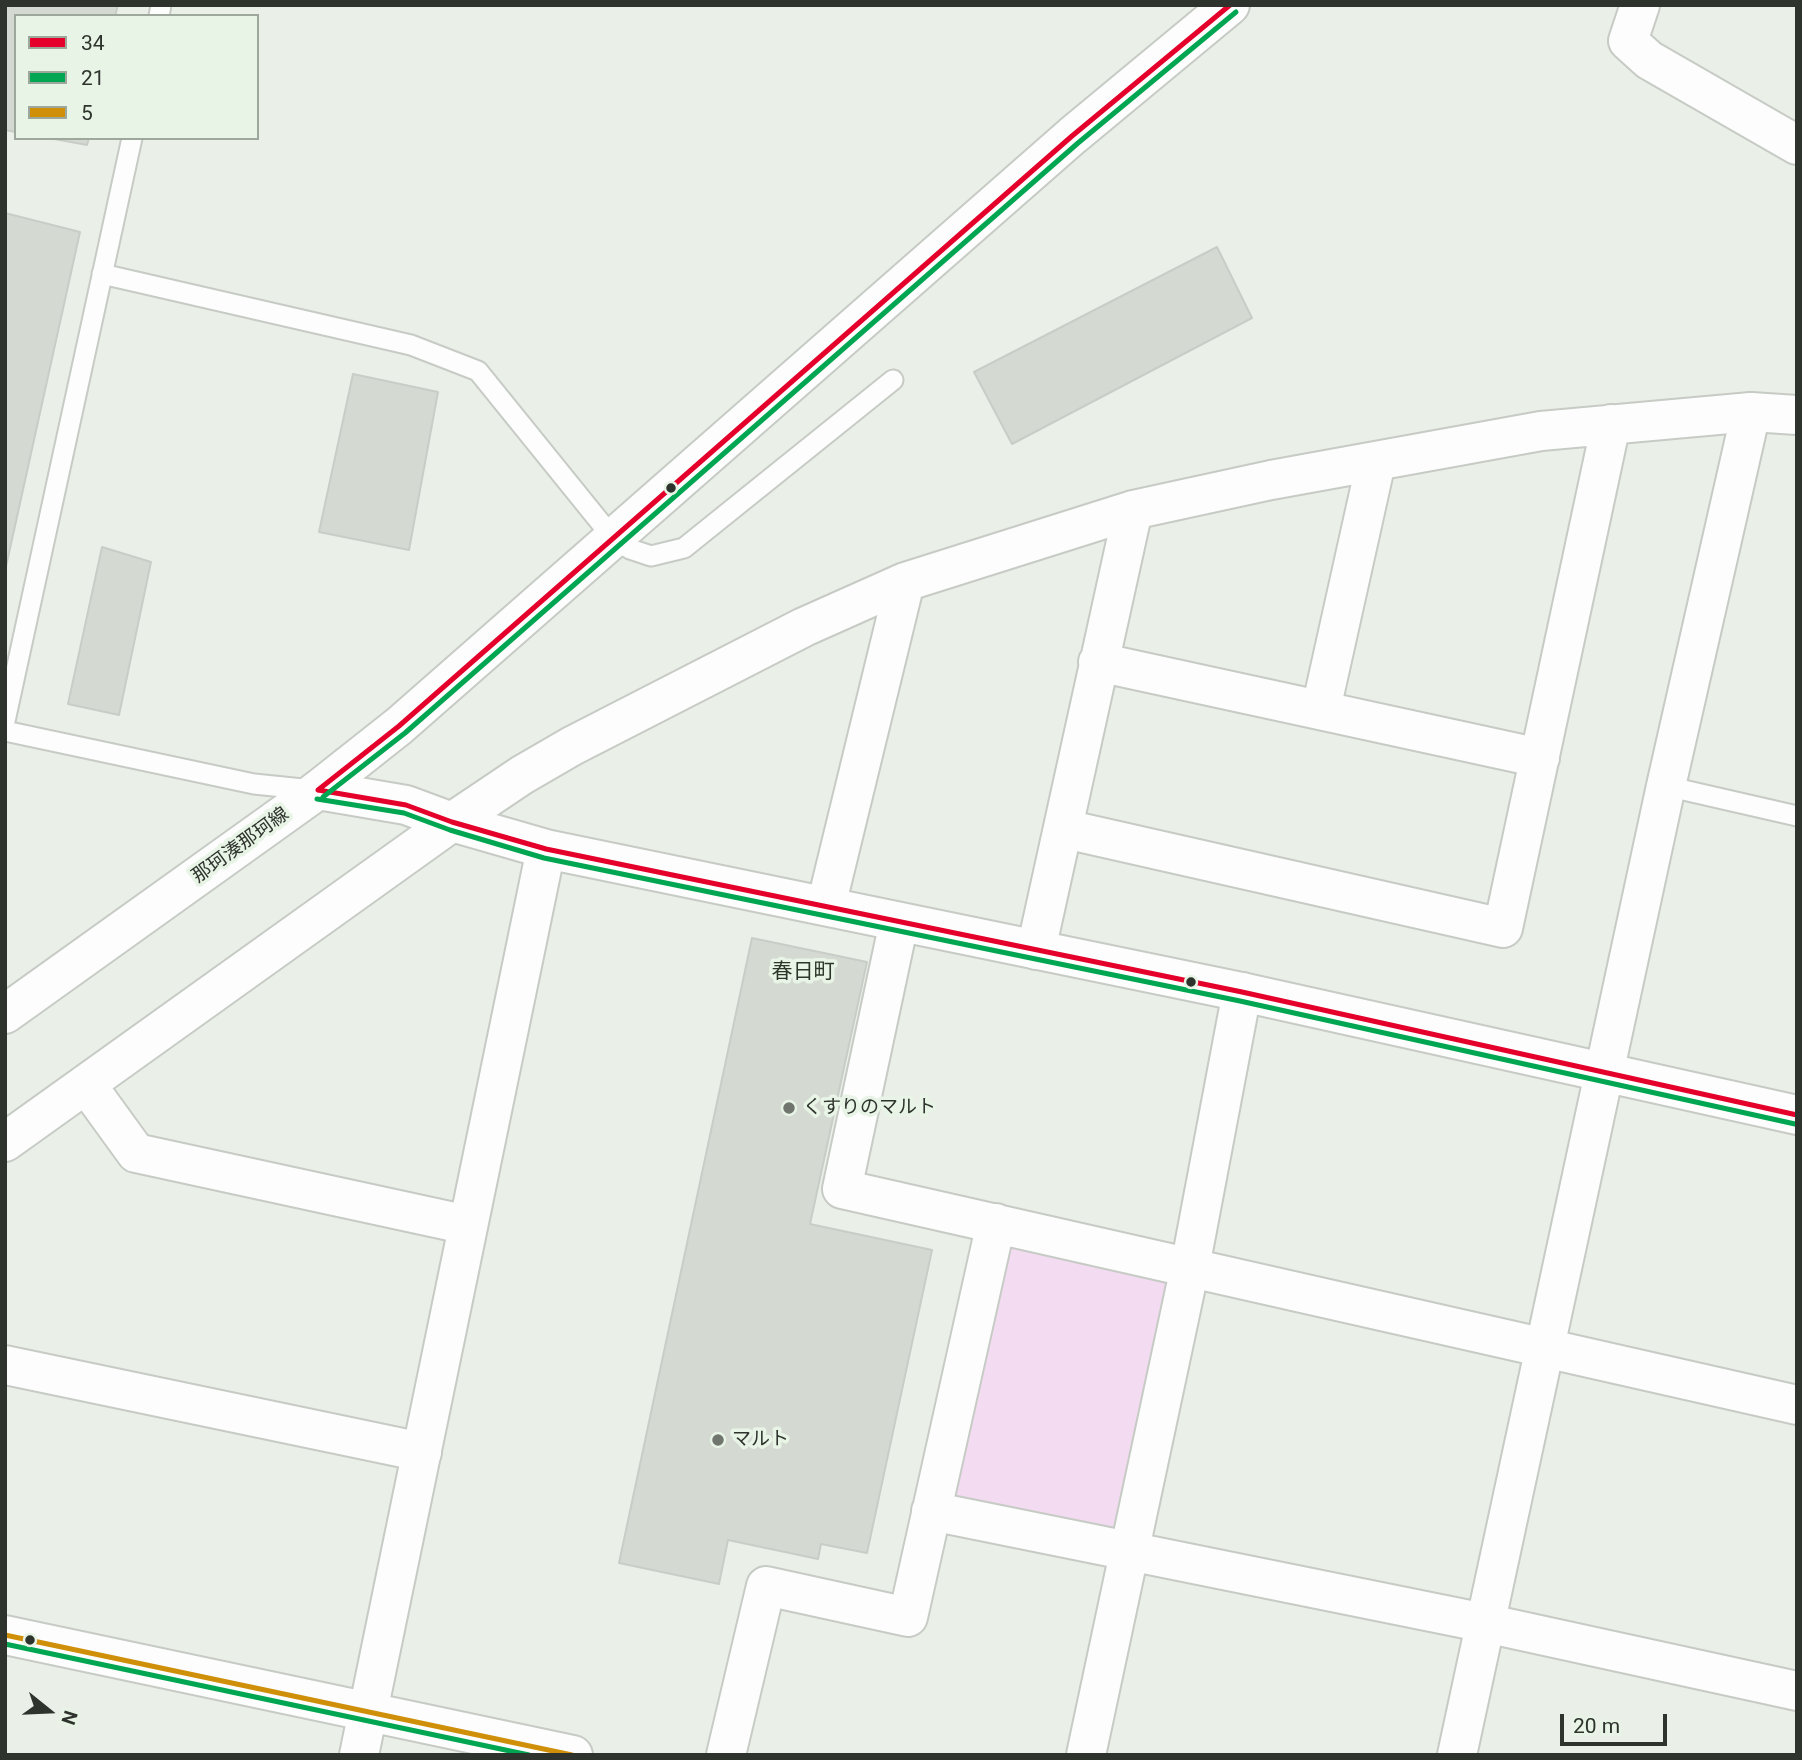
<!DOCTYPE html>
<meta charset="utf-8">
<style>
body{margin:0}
#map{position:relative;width:1802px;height:1760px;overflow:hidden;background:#eaf0e8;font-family:Roboto,sans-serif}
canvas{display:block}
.frame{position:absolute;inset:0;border:7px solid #2e332d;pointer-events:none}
.legend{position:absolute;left:14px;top:14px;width:245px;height:126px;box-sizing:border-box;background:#e8f4e5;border:2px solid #9ea79b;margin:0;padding:9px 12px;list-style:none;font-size:21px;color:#2e332d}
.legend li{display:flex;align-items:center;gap:14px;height:35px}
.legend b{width:35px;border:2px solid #9ea79b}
.north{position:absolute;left:14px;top:1676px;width:70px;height:70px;-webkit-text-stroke:5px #e8f4e5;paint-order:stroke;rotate:108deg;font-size:19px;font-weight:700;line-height:28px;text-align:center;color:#2e332d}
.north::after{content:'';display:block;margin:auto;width:24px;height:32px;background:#2e332d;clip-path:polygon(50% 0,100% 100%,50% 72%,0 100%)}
.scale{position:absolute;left:1560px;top:1714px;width:107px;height:32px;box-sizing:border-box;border:4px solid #2e332d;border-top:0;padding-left:9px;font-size:21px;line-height:24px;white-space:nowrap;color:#2e332d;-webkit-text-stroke:5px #e8f4e5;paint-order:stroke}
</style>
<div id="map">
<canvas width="1802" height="1760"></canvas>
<div class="frame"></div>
<ul class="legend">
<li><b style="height:9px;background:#e4002b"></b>34</li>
<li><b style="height:9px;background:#00a651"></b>21</li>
<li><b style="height:9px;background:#cf8f09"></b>5</li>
</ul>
<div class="north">N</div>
<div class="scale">20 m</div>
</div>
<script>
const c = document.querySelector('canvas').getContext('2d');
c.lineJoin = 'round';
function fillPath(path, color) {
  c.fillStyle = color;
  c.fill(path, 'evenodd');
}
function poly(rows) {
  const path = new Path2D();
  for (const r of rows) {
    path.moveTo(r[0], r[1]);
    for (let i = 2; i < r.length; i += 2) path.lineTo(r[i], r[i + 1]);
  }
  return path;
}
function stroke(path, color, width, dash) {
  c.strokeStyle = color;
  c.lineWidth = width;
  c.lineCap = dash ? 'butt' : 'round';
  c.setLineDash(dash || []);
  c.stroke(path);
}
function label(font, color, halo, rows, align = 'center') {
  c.font = font + ' Roboto,"Noto Sans JP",sans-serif';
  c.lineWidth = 7;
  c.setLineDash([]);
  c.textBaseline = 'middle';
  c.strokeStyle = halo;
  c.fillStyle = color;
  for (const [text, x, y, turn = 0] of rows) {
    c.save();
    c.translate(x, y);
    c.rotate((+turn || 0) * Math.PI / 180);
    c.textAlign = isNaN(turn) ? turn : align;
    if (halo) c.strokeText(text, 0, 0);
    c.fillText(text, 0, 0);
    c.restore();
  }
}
fillPath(poly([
 [996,1223,1190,1267,1130,1551,931,1511]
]), '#f3dbf1');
const building = poly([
 [5,5,118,5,115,16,16,16,16,132,5,130,5,5],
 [49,138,89,138,87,145,49,138],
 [5,213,80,232,5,571,5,213],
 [1217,247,1252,318,1012,444,974,372,1217,247],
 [353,374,438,392,409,550,319,532,353,374],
 [102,547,151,562,119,715,68,704,102,547],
 [752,938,867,962,810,1224,932,1250,867,1553,821,1544,818,1559,728,1540,719,1584,619,1563,752,938]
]);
fillPath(building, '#d4d9d2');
stroke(building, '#c8cdc7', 2);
const service = poly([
 [159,16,161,5],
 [102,274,411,345,478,371,613,538,630,549,651,556,684,548,893,380],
 [5,721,132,138],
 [5,731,254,784,313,790],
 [1666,786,1797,816]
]);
const minor = poly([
 [1640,5,1628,41,1649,60,1797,145],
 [1098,662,1540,758],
 [1321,709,1376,462],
 [1065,829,1503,928,1611,424],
 [826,906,905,582],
 [899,922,842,1189,1797,1405],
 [1036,950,1133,510],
 [86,1084,136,1153,468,1225],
 [5,1142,452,822,522,775,572,746,804,627,905,582,1133,510,1271,480,1541,431,1751,412,1797,415],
 [5,1365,422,1452],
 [931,1511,1485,1623,1797,1691],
 [726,1755,766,1586,908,1617,996,1223],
 [1086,1755,1190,1267,1242,992]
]);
const tertiary = poly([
 [318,790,406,805,452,822,546,849,1242,992,1797,1115],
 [5,1635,573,1755],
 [359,1755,546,849],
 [1457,1755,1666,786,1751,412]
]);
const primary = poly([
 [5,1014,318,790,399,726,1072,136,1230,5]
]);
stroke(service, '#c7cbc5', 23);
stroke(minor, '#c7cbc5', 42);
stroke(tertiary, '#c7cbc5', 42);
stroke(primary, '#c7cbc5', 42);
stroke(service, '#fcfdfc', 19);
stroke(minor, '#fcfdfc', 38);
stroke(tertiary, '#fcfdfc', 38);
stroke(primary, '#fcfdfc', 38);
stroke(poly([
 [318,790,406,805,452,822,546,849,1242,992,1797,1115],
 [318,790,399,726,1072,136,1230,5]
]), '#e4002b', 5);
stroke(poly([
 [323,797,405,733,1078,143,1236,12],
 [317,799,404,813,450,830,544,858,1240,1001,1795,1124],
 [5,1644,529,1755]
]), '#00a651', 5);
stroke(poly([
 [5,1635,572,1755]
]), '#cf8f09', 5);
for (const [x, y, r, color] of [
 [671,488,6,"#2e332d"],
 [1191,982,6,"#2e332d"],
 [789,1108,7,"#70756e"],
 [718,1440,7,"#70756e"],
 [30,1640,6,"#2e332d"]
]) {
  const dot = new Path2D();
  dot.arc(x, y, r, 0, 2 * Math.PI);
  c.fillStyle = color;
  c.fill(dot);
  stroke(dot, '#e8f4e5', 2.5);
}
label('19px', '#2e332d', '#e8f4e5', [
 ["那珂湊那珂線",241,846,-36]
]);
label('19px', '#2e332d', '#e8f4e5', [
 ["くすりのマルト",803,1108],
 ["マルト",732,1440]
], 'left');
label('21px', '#2d362a', '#e8f4e5', [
 ["春日町",803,973]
]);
</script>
